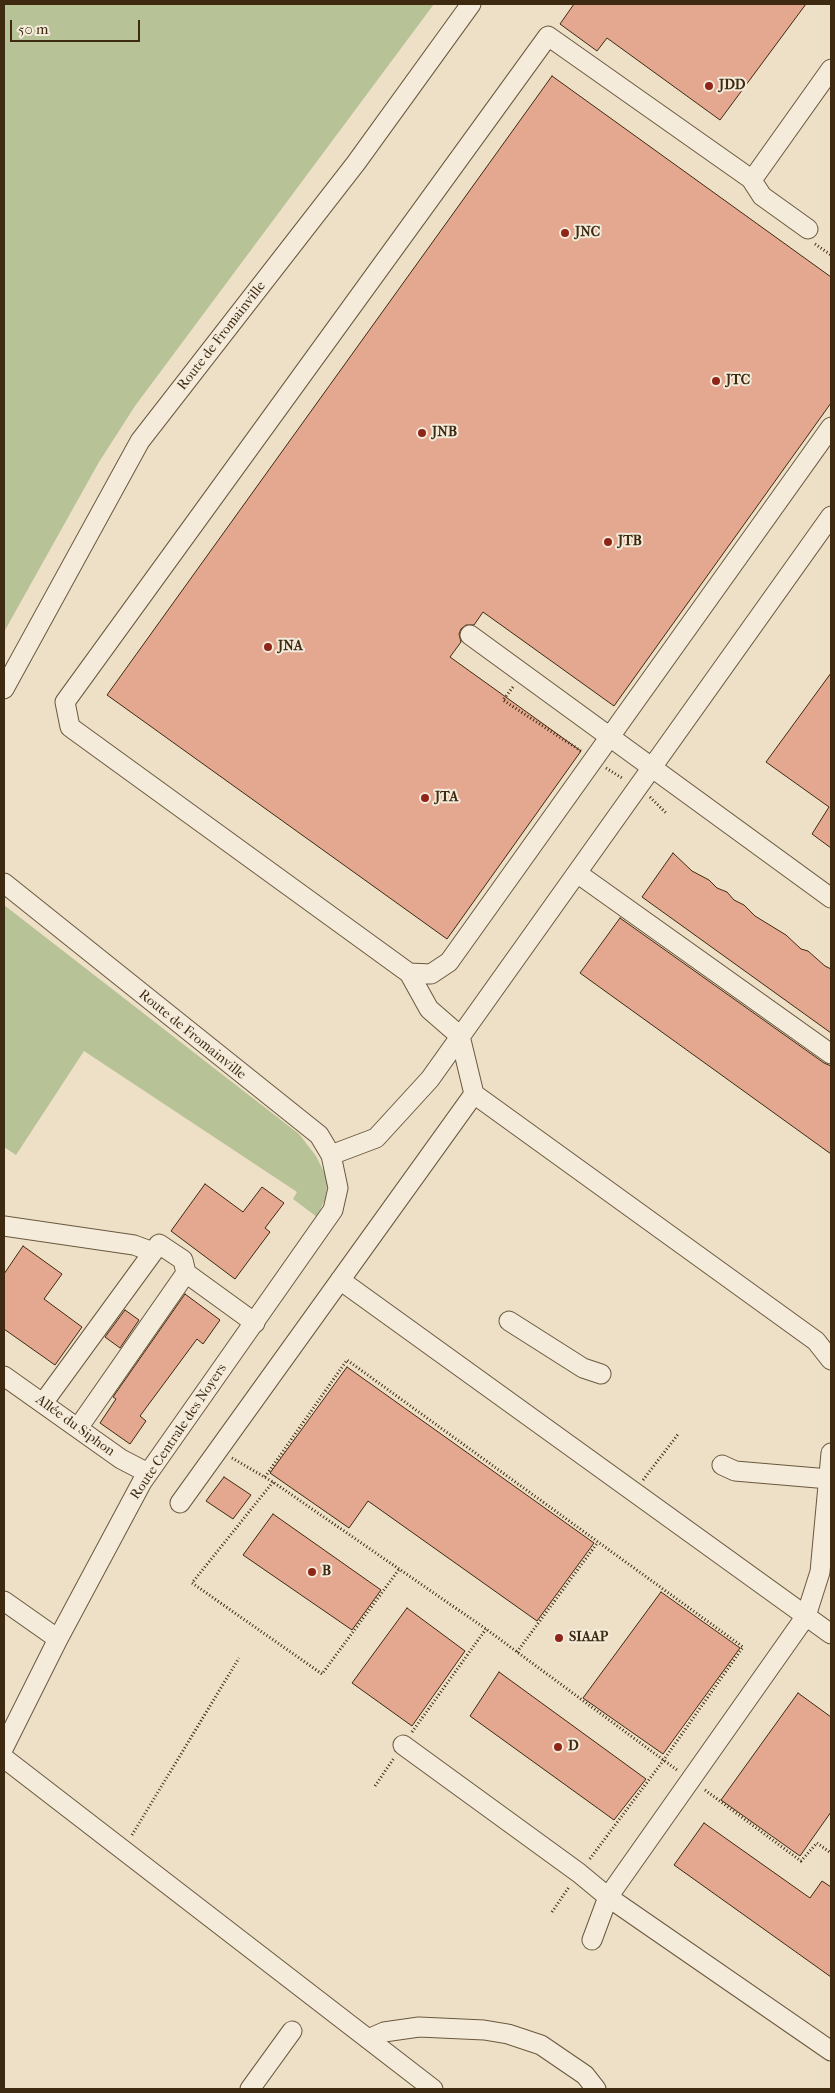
<!DOCTYPE html>
<meta charset="utf-8">
<style>
body{margin:0}
#map{position:relative;width:835px;height:2093px;overflow:hidden;background:#eee0c7;font-family:"IM FELL French Canon",serif}
canvas{display:block}
.frame{position:absolute;inset:0;border:5px solid #3e2a10;pointer-events:none}
.scale{position:absolute;left:10px;top:20px;width:130px;height:22px;box-sizing:border-box;border:2px solid #3e2a10;border-top:0;padding-left:6px;font-size:15px;line-height:18px;white-space:nowrap;color:#3e2a10;-webkit-text-stroke:4px #f4ebdb;paint-order:stroke}
</style>
<div id="map">
<canvas width="835" height="2093"></canvas>
<div class="frame"></div>
<div class="scale">50 m</div>
</div>
<script>
const c = document.querySelector('canvas').getContext('2d');
c.lineJoin = 'round';
function fillPath(path, color) {
  c.fillStyle = color;
  c.fill(path, 'evenodd');
}
function poly(rows) {
  const path = new Path2D();
  for (const r of rows) {
    path.moveTo(r[0], r[1]);
    for (let i = 2; i < r.length; i += 2) path.lineTo(r[i], r[i + 1]);
  }
  return path;
}
function stroke(path, color, width, dash) {
  c.strokeStyle = color;
  c.lineWidth = width;
  c.lineCap = dash ? 'butt' : 'round';
  c.setLineDash(dash || []);
  c.stroke(path);
}
function label(font, color, halo, rows, align = 'center') {
  c.font = font + ' "IM FELL French Canon",serif';
  c.lineWidth = 4;
  c.setLineDash([]);
  c.textBaseline = 'middle';
  c.strokeStyle = halo;
  c.fillStyle = color;
  for (const [text, x, y, turn = 0] of rows) {
    c.save();
    c.translate(x, y);
    c.rotate((+turn || 0) * Math.PI / 180);
    c.textAlign = isNaN(turn) ? turn : align;
    if (halo) c.strokeText(text, 0, 0);
    c.fillText(text, 0, 0);
    c.restore();
  }
}
fillPath(poly([
 [4,4,434,4,135,406,99,462,4,632],
 [4,905,299,1134,316,1156,328,1180,325,1199,317,1217,293,1199,297,1192,84,1051,16,1155,4,1147]
]), '#b7c297');
const building = poly([
 [574,4,806,4,720,120,607,38,597,51,560,24,574,4],
 [552,76,831,277,831,403,614,706,483,612,474,625,466,625,461,629,459,634,461,642,450,657,581,751,447,939,107,695,552,76],
 [831,673,831,848,812,834,829,807,766,762,831,673],
 [673,853,692,871,709,880,717,888,727,892,734,900,744,905,755,916,786,935,801,949,808,951,825,966,831,969,831,1033,642,897,673,853],
 [620,918,824,1063,831,1066,831,1154,580,973,620,918],
 [205,1184,243,1212,262,1187,284,1203,265,1228,270,1232,235,1279,171,1231,205,1184],
 [23,1246,62,1274,44,1299,82,1327,55,1365,4,1329,4,1274,23,1246],
 [185,1294,220,1320,203,1344,197,1339,140,1416,146,1421,130,1444,100,1423,116,1399,113,1397,185,1294],
 [125,1310,139,1320,120,1348,105,1337,125,1310],
 [347,1367,594,1543,537,1621,368,1501,349,1528,270,1473,347,1367],
 [224,1477,251,1495,233,1519,206,1501,224,1477],
 [273,1514,381,1590,352,1630,243,1555,273,1514],
 [661,1592,740,1648,663,1754,583,1698,661,1592],
 [407,1608,465,1651,412,1726,352,1683,407,1608],
 [499,1672,646,1779,614,1820,470,1716,499,1672],
 [798,1693,831,1717,831,1812,800,1856,721,1800,798,1693],
 [704,1823,810,1898,822,1881,831,1887,831,1977,674,1865,704,1823]
]);
fillPath(building, '#e4a890');
stroke(building, '#3e2a10', 1);
const minor = poly([
 [831,69,757,173,751,179,548,36,65,702,70,727,409,973,431,974,449,962,831,427],
 [751,179,762,196,808,229],
 [470,635,831,898],
 [4,689,140,441,356,163,471,4],
 [577,873,831,1054],
 [4,883,319,1135,331,1155,338,1188,333,1210,142,1482,58,1639,4,1747],
 [409,973,429,1009,460,1036,474,1094,816,1341,831,1360],
 [331,1155,376,1138,430,1079,831,516],
 [4,1226,134,1245,153,1252],
 [186,1273,255,1323],
 [340,1280,831,1634],
 [509,1321,583,1368,601,1374],
 [4,1376,121,1459,148,1473],
 [43,1403,159,1244,183,1260,186,1273,78,1428],
 [722,1465,735,1471,829,1479],
 [180,1503,474,1094],
 [4,1601,58,1639],
 [403,1745,579,1873,608,1897,831,2051],
 [4,1758,433,2089],
 [592,1940,608,1897,806,1616,820,1572,831,1453],
 [368,2039,384,2032,419,2027,484,2030,508,2034,541,2045,585,2075,596,2089],
 [250,2089,292,2031]
]);
stroke(minor, '#6a583e', 21);
stroke(poly([
 [815,244,831,255],
 [513,687,503,700,581,751],
 [606,768,622,778],
 [650,797,667,814],
 [232,1458,273,1482,486,1629,677,1770],
 [265,1477,347,1360,743,1647,663,1761,589,1860],
 [643,1480,679,1433],
 [273,1482,192,1583,322,1674,400,1568],
 [517,1652,598,1542],
 [412,1732,486,1629],
 [375,1786,394,1758],
 [705,1790,801,1861,817,1843,831,1853],
 [132,1835,239,1658],
 [552,1912,569,1887]
]), '#3e2a10', 3, [1, 2.5]);
stroke(minor, '#f4ebdb', 19);
for (const [x, y, r, color] of [
 [709,86,5,"#8f2418"],
 [565,233,5,"#8f2418"],
 [716,381,5,"#8f2418"],
 [422,433,5,"#8f2418"],
 [608,542,5,"#8f2418"],
 [268,647,5,"#8f2418"],
 [425,798,5,"#8f2418"],
 [312,1572,5,"#8f2418"],
 [559,1638,5,"#8f2418"],
 [558,1747,5,"#8f2418"]
]) {
  const dot = new Path2D();
  dot.arc(x, y, r, 0, 2 * Math.PI);
  c.fillStyle = color;
  c.fill(dot);
  stroke(dot, '#f4ebdb', 2);
}
label('bold 14px', '#3e2a10', '#f4ebdb', [
 ["JDD",719,86],
 ["JNC",575,233],
 ["JTC",726,381],
 ["JNB",432,433],
 ["JTB",618,542],
 ["JNA",278,647],
 ["JTA",435,798],
 ["B",322,1572],
 ["SIAAP",569,1638],
 ["D",568,1747]
], 'left');
label('14px', '#3e2a10', '#f4ebdb', [
 ["Route de Fromainville",222,336,-52],
 ["Route de Fromainville",192,1035,39],
 ["Allée du Siphon",75,1426,36],
 ["Route Centrale des Noyers",179,1432,-56]
]);
</script>
